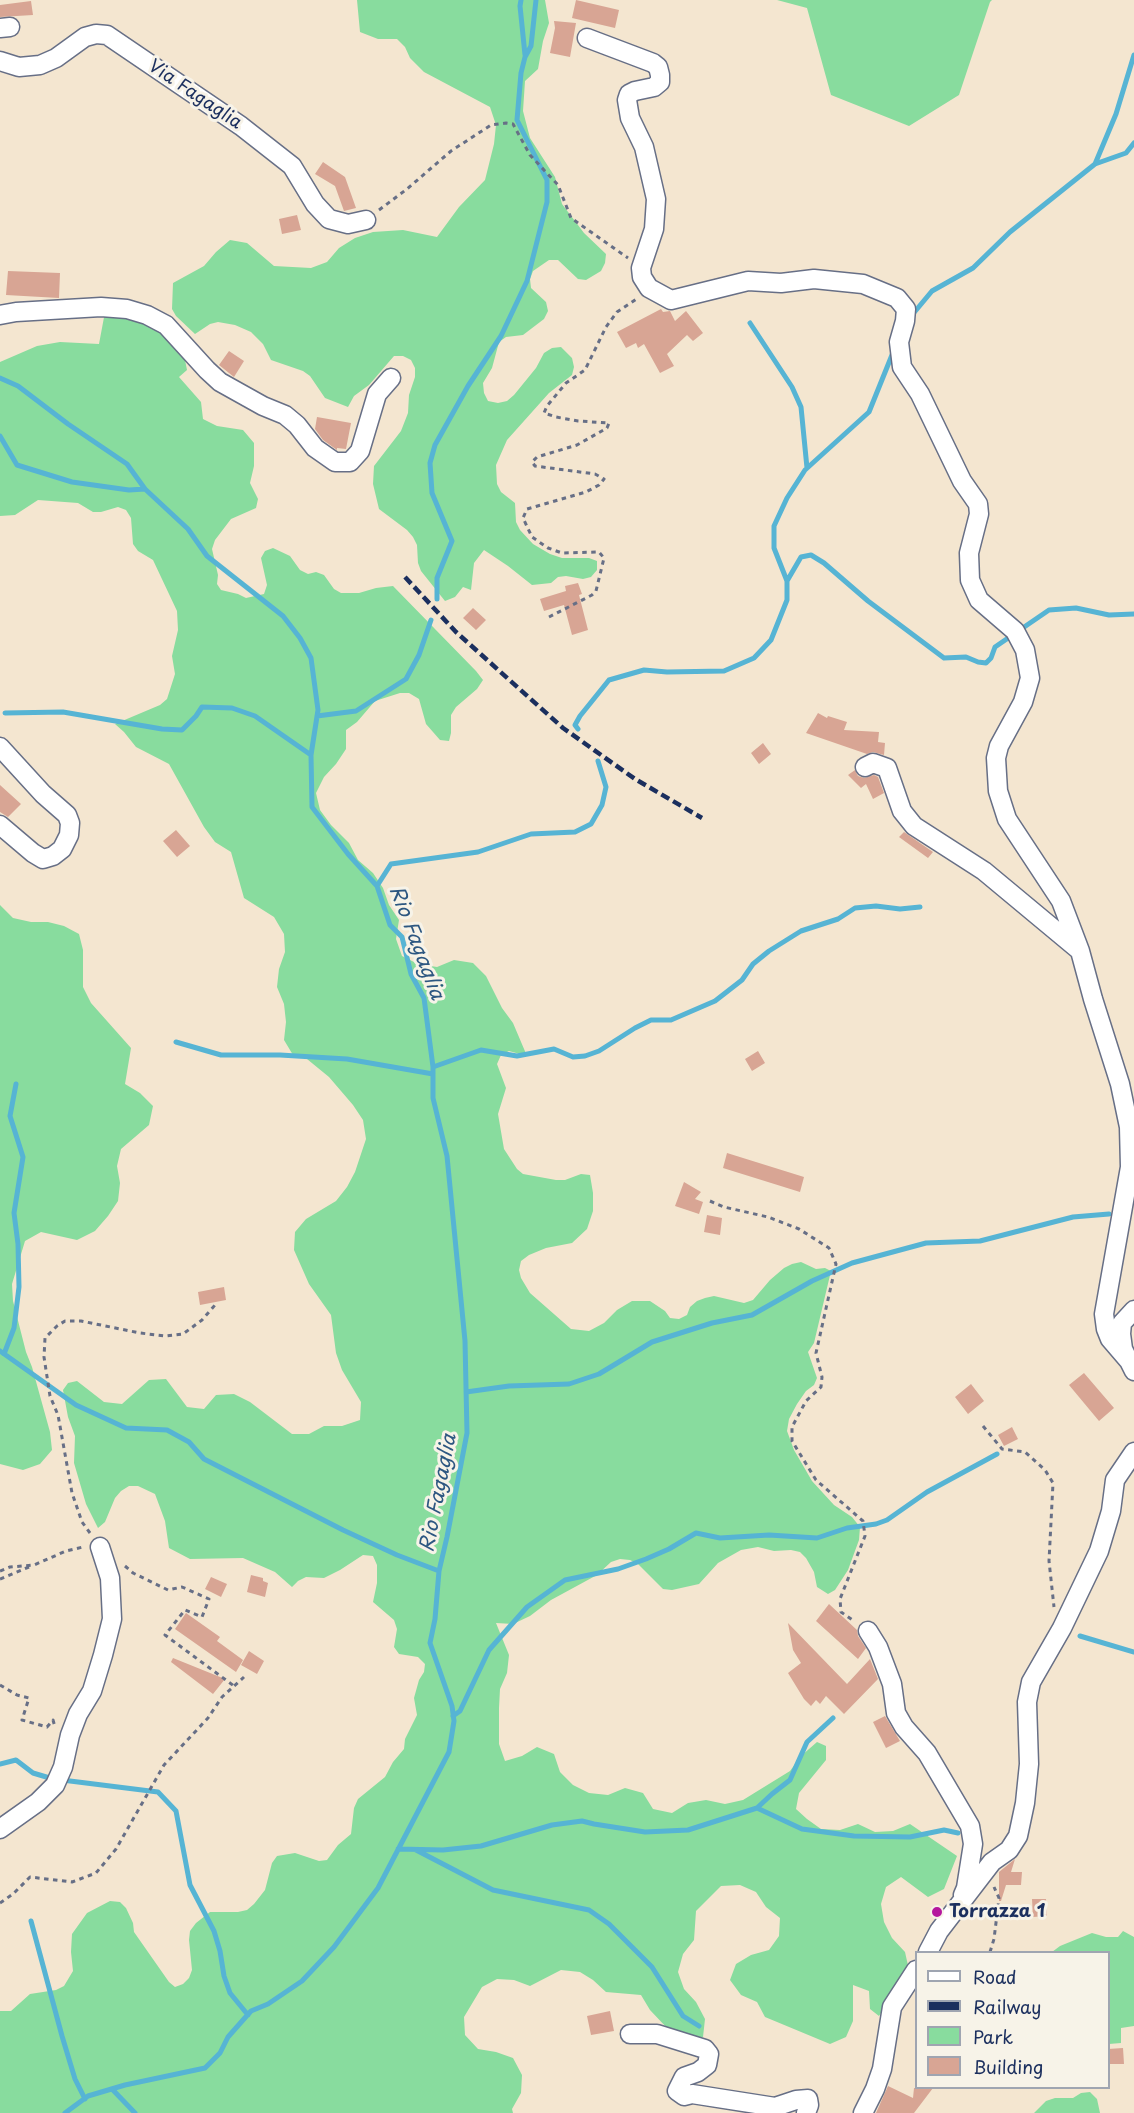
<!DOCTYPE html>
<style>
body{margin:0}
#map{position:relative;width:1134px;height:2113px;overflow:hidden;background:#f4e6d0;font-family:"Playpen Sans",sans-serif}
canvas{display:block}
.legend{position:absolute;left:915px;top:1951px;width:195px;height:138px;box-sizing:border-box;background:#f7f3e8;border:2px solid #9fa5b1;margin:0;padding:8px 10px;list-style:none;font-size:18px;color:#1b2f5e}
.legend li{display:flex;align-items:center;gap:12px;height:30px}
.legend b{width:30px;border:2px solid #9fa5b1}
</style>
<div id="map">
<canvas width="1134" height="2113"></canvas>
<ul class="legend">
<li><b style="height:8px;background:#fff"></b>Road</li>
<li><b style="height:8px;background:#1b2f5e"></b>Railway</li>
<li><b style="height:16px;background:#88dc9e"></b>Park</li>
<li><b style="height:16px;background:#d8a594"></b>Building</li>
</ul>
</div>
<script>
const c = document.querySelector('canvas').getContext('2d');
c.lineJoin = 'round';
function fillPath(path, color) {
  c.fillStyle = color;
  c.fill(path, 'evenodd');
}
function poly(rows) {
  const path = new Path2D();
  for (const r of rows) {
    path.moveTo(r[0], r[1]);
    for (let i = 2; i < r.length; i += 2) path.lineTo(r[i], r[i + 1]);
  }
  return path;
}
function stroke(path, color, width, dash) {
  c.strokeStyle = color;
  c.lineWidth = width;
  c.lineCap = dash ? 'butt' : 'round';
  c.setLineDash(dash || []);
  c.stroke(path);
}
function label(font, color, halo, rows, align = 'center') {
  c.font = font + ' "Playpen Sans",sans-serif';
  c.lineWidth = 6;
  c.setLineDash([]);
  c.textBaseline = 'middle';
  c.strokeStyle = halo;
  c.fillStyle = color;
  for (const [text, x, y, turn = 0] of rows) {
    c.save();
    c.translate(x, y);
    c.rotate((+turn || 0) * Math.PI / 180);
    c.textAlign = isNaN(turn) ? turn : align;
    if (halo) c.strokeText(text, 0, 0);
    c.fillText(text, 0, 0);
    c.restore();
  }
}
fillPath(poly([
 [357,0,545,0,549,23,543,41,538,69,525,81,523,111,530,138,555,177,562,204,584,233,606,254,605,263,601,271,586,280,578,279,558,260,549,260,533,271,530,279,531,288,546,302,548,311,544,319,523,335,506,337,499,342,492,368,483,383,484,393,488,401,498,403,507,401,514,395,536,368,544,353,552,348,561,347,572,358,574,367,572,375,549,393,507,440,496,465,497,484,501,492,515,503,516,522,520,530,533,544,550,554,562,558,589,558,597,561,597,570,591,577,583,579,566,576,558,577,551,583,532,585,508,566,484,550,474,563,471,590,463,587,455,597,445,601,421,571,418,563,417,545,413,537,407,530,379,509,373,484,374,466,401,431,408,413,409,395,415,377,415,368,411,360,403,356,394,356,369,385,354,396,348,407,325,398,310,376,303,371,271,360,263,344,251,332,235,325,218,322,210,324,195,334,176,316,172,309,173,283,204,266,216,252,230,240,247,243,274,266,311,268,327,262,339,248,355,238,373,232,403,230,437,237,459,207,485,180,494,144,496,125,490,107,424,72,410,58,405,47,397,39,378,39,360,32],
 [777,0,992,0,990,2,959,95,909,126,831,95,807,8],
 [105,312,161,327,184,355,187,370,179,377,201,402,203,419,217,426,243,430,254,443,254,466,250,483,258,499,256,508,231,519,215,540,212,549,218,575,217,584,221,590,238,594,246,598,264,594,267,585,261,558,265,551,273,548,290,556,300,570,308,574,316,572,324,575,334,589,341,593,359,593,376,588,393,586,476,671,483,680,477,689,456,707,451,715,451,733,449,741,440,740,426,724,419,699,409,693,400,693,375,701,357,722,346,730,346,749,336,764,324,777,316,793,320,810,331,825,349,843,358,860,373,873,383,888,389,905,399,920,396,939,402,956,418,964,437,967,454,960,473,963,486,976,502,1008,513,1023,527,1056,509,1051,501,1055,497,1064,506,1088,498,1114,504,1149,517,1169,523,1174,556,1180,565,1180,581,1174,590,1175,593,1193,593,1211,587,1229,572,1243,546,1248,529,1255,521,1261,519,1270,521,1278,530,1293,571,1329,589,1331,604,1323,617,1310,632,1301,650,1301,665,1311,670,1318,679,1319,687,1315,690,1307,697,1301,705,1298,714,1296,744,1303,753,1300,770,1280,784,1268,792,1264,801,1262,816,1269,825,1268,831,1271,814,1343,808,1352,817,1378,814,1385,806,1391,797,1404,789,1419,787,1431,794,1450,812,1481,834,1505,852,1517,860,1527,859,1540,848,1570,835,1590,828,1594,817,1587,814,1572,806,1558,800,1552,791,1550,774,1551,758,1547,741,1550,718,1563,699,1584,672,1590,663,1589,638,1564,630,1560,620,1559,611,1562,597,1575,551,1600,530,1616,513,1624,496,1623,509,1655,507,1673,500,1689,499,1708,499,1744,505,1761,522,1756,537,1747,554,1754,560,1772,573,1785,589,1793,608,1795,625,1788,643,1793,653,1809,672,1813,688,1803,706,1800,725,1804,743,1800,790,1771,801,1756,817,1742,826,1746,826,1760,799,1793,796,1809,807,1819,821,1829,840,1830,858,1824,875,1832,893,1831,910,1824,957,1856,944,1889,928,1897,901,1877,886,1887,881,1904,884,1922,892,1938,905,1952,909,1970,879,2016,870,2009,869,1991,853,1985,853,2021,846,2037,830,2044,765,2017,757,2002,741,1995,730,1980,736,1964,751,1955,769,1950,779,1936,780,1918,766,1907,756,1892,740,1885,721,1886,696,1911,694,1940,683,1954,678,1972,684,1989,696,2002,705,2019,703,2037,688,2039,667,2028,650,2010,641,1995,606,1992,593,1980,580,1972,561,1970,530,1986,514,1980,497,1979,482,1987,464,2017,465,2035,478,2049,496,2052,513,2058,522,2075,521,2093,512,2109,513,2113,0,2113,0,2011,11,2011,30,1994,56,1990,64,1986,73,1971,71,1952,72,1934,87,1913,110,1901,120,1902,126,1908,133,1923,134,1932,169,1982,175,1987,183,1984,189,1978,192,1970,189,1940,190,1931,196,1923,210,1912,238,1912,247,1910,254,1904,265,1890,272,1863,277,1856,295,1853,319,1861,327,1860,338,1845,351,1834,354,1808,358,1799,385,1777,393,1762,404,1749,405,1739,417,1715,414,1698,419,1680,424,1672,425,1664,418,1657,399,1654,394,1647,397,1629,394,1620,373,1602,377,1583,377,1565,373,1556,363,1555,340,1570,324,1578,306,1577,298,1581,292,1587,275,1572,243,1558,190,1559,169,1548,165,1521,155,1494,138,1486,129,1486,121,1491,115,1498,105,1522,98,1528,86,1504,74,1463,75,1436,68,1417,63,1390,68,1383,77,1381,104,1402,122,1404,149,1380,166,1379,187,1407,204,1409,216,1395,234,1394,250,1402,292,1434,309,1434,324,1426,342,1426,360,1420,361,1402,342,1370,336,1353,331,1315,309,1284,294,1250,295,1232,306,1219,336,1201,347,1187,355,1172,366,1139,363,1120,353,1105,329,1077,307,1059,293,1055,284,1040,286,1022,284,1004,277,987,279,969,285,952,284,934,274,917,244,898,231,852,215,842,204,827,169,764,136,747,124,732,115,724,160,705,167,699,175,674,172,656,178,630,177,611,153,560,138,551,133,544,131,518,126,510,118,507,101,512,93,512,78,503,38,500,15,515,0,516,0,362,37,346,60,342,99,344],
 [0,905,13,918,31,922,48,922,64,926,79,934,83,950,83,987,91,1003,131,1048,125,1084,140,1093,153,1106,149,1125,121,1149,117,1166,120,1183,118,1201,108,1216,95,1231,77,1240,41,1232,25,1241,12,1284,13,1301,26,1352,32,1367,50,1432,52,1450,40,1464,23,1470,0,1464],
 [1123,1931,1134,1937,1134,2026,1121,2028,1121,2043,1109,2044,1108,1952,1052,1952,1060,1946,1092,1933,1106,1937,1118,1937],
 [1090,2092,1097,2099,1100,2113,1034,2113,1046,2101,1055,2098,1073,2098,1081,2093]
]), '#88dc9e');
stroke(poly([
 [521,0,520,6,525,55],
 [1095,164,1126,153,1134,143],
 [912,315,932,291,973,268,1010,232,1095,164,1116,114,1134,55],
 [750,323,792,387,801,407,807,468],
 [0,378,18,386,68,424,127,464,145,489,188,529,207,556,283,616,300,638,311,658,318,710,311,755,312,807,348,854,377,886],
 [0,436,17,465,72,482,129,490,145,489],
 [787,581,801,557,811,555,824,563,868,601,944,658,966,657,978,662,986,663,991,658,995,647,1049,610,1076,608,1109,615,1134,614],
 [437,599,437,578,452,541,432,493,430,463,435,445,468,386,501,336,527,281,547,202,547,180,517,120,521,73,525,57,531,46,536,0],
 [5,713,63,712,162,729,182,730,196,716,202,707,232,708,255,716,311,755],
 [317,716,356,711,406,679,419,655,431,620],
 [578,729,575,725,580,716,609,680,644,670,667,672,724,671,754,658,771,640,787,600,787,581,774,548,774,526,787,498,805,470,869,412,894,350],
 [176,1042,221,1055,280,1055,347,1059,433,1074],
 [433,1067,481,1050,517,1056,554,1049,573,1057,585,1056,599,1051,635,1028,651,1020,671,1020,715,1001,742,980,753,964,769,951,801,931,838,919,855,908,876,906,900,909,920,907],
 [0,1351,76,1405,126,1428,167,1430,189,1442,204,1459,343,1530,397,1555,439,1571],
 [4,1354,14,1328,19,1287,18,1244,14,1213,23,1157,10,1116,16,1084],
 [466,1392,509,1386,569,1384,599,1374,652,1342,712,1323,752,1315,812,1281,852,1263,926,1243,980,1241,1073,1217,1109,1214],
 [1080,1636,1134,1652],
 [453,1716,460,1711,489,1650,527,1607,565,1580,618,1569,646,1559,669,1549,696,1533,720,1538,769,1535,817,1538,847,1528,876,1524,887,1520,927,1492,997,1454],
 [0,1764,16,1760,33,1773,53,1779],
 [62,1780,158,1792,176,1811,190,1885,214,1931,220,1951,224,1976,230,1993,248,2015],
 [757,1808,772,1794,790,1780,807,1742,833,1718],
 [398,1849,443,1850,481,1846,552,1825,582,1821,594,1824,645,1832,688,1830,757,1808,802,1829,854,1836,910,1837,944,1830,958,1833],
 [416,1850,493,1890,589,1910,609,1924,652,1967,683,2016,699,2026],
 [31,1921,62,2036,75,2079,85,2099],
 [112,2089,135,2113],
 [65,2113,88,2096,125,2085,205,2068,220,2053,228,2037,251,2011,268,2004,302,1981,334,1947,378,1888,449,1752,454,1721,452,1706,430,1643,435,1619,439,1571,447,1537,467,1433,465,1341,447,1156,433,1098,433,1067,424,998,411,974,402,937,390,925,377,886,391,864,478,852,531,834,575,832,591,824,602,805,606,787,598,761]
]), '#56b4d4', 5);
fillPath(poly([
 [576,0,619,10,615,28,572,18],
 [31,1,33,15,0,17,0,5],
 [554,21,576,23,570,57,550,53,555,28],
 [323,162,345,177,356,208,344,211,335,186,315,174],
 [297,215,301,230,282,234,279,219],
 [8,271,60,273,59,298,6,295],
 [661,309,663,312,670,311,675,321,686,311,703,333,693,341,687,335,667,354,674,366,660,373,644,344,638,348,636,343,626,348,617,332],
 [229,351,244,361,234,377,219,365],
 [317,417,351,423,346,449,337,448,337,450,323,440,315,429],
 [578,583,582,594,579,595,588,630,572,635,564,605,544,611,540,599,566,591,565,586],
 [473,608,486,620,476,630,463,618],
 [818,713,827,718,828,716,847,722,844,730,879,732,878,742,885,743,884,755,873,752,867,754,806,733],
 [763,743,771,754,759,764,751,753],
 [855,770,858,776,864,778,874,775,878,777,884,793,873,799,866,784,861,788,848,775],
 [0,785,21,804,8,817,0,812],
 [176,830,190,846,177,857,163,841],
 [904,832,933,852,928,858,899,837],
 [758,1051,765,1063,752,1071,745,1059],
 [727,1153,804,1177,800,1192,723,1168],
 [684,1182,701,1192,695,1199,703,1202,699,1214,675,1206],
 [707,1215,722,1218,720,1235,704,1232],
 [224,1287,226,1300,200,1305,198,1292],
 [1084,1373,1114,1408,1099,1421,1069,1385],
 [971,1384,984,1401,968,1414,955,1397],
 [1012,1427,1018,1439,1004,1446,998,1435],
 [251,1575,263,1578,263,1581,268,1583,265,1597,247,1592],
 [211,1577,227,1584,221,1597,205,1589],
 [829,1604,857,1630,858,1636,866,1648,858,1659,816,1621],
 [186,1613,220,1637,217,1641,243,1660,236,1672,175,1629],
 [788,1623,847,1684,870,1659,878,1679,844,1714,826,1696,820,1704,816,1700,811,1706,804,1699,788,1673,801,1663,793,1650],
 [249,1651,264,1661,257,1674,241,1665],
 [173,1658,225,1679,213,1694,171,1662],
 [885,1716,900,1741,886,1748,873,1722],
 [1015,1859,1011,1872,1022,1872,1021,1885,1006,1885,1001,1901,999,1901,999,1872],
 [1032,1899,1046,1899,1047,1916,1033,1917],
 [610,2011,614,2031,591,2035,587,2016],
 [1123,2048,1124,2064,1108,2064,1108,2049],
 [888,2086,913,2098,914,2088,933,2088,914,2113,876,2113]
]), '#d8a594');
const minor = poly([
 [0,28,10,27],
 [587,38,653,63,658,67,660,75,660,82,654,87,635,91,629,94,627,100,630,118,644,147,656,199,654,229,641,268,642,277,649,288,671,300,748,281,781,283,814,279,863,284,897,298,906,309,905,321,899,342,902,367,920,394,962,481,978,504,979,514,969,553,970,580,979,600,1015,631,1025,650,1030,678,1023,702,999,746,996,758,998,791,1007,819,1061,901,1080,951,1093,999,1120,1084,1129,1127,1130,1167,1104,1314,1106,1329,1110,1339,1128,1360],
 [0,61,19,67,40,65,56,58,85,37,96,34,107,35,241,126,292,166,315,204,329,219,348,224,366,220],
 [0,315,16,312,101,307,127,309,147,315,166,325,207,370,220,382,263,406,285,415,297,425,315,448,335,462,350,462,360,451,377,394,391,378],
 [0,747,43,794,67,815,70,823,69,835,62,849,53,856,43,859,33,853,0,825],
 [865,767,873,763,887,768,902,811,914,826,984,871,1079,950],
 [1134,1310,1122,1323,1121,1334,1123,1349,1134,1371],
 [868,1631,878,1647,892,1684,896,1713,904,1727,927,1753,970,1826,973,1844,966,1888,963,1895],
 [0,1829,38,1802,55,1785,63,1767,70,1735,78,1714,92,1691,103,1655,112,1619,110,1578,100,1547],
 [928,1952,939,1931,992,1862,1009,1850,1018,1836,1025,1803,1029,1764,1027,1702,1031,1682,1062,1628,1099,1551,1111,1511,1115,1480,1134,1452],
 [630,2034,657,2034,705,2049,709,2054,707,2065,698,2072,684,2077,677,2091,684,2096,692,2094,775,2107,796,2100,808,2099,809,2105,806,2113],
 [863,2113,875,2089,882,2069,892,2007,916,1970]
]);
stroke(minor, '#676f86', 21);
stroke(poly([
 [379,210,407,189,451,151,491,125,506,123,513,124,530,155,558,185,571,218,628,258],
 [549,617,592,595,596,591,604,558,599,552,562,553,548,548,532,537,523,518,527,509,586,492,599,485,604,479,595,474,535,466,532,462,537,457,577,445,607,428,609,423,578,421,556,417,544,413,547,406,566,383,585,370,606,327,617,312,638,298],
 [710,1201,724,1207,768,1217,799,1229,829,1248,836,1264,816,1353,822,1377,821,1387,806,1401,792,1427,792,1441,816,1480,863,1521,865,1536,840,1599,841,1612,854,1621],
 [983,1426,1002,1449,1025,1452,1045,1470,1053,1483,1049,1561,1054,1607],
 [90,1533,82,1522,72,1493,58,1415,50,1396,44,1357,45,1338,57,1326,65,1321,81,1321,140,1333,165,1336,183,1334,202,1320,215,1305],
 [125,1566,133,1573,168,1590,182,1587,209,1599,202,1617,185,1610,165,1635,234,1686],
 [0,1571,10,1567,34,1565,66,1551,83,1547],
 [0,1579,29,1567],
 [0,1685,17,1695,29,1698,22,1720,47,1727,53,1720,55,1727],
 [0,1903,13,1894,30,1877,72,1882,96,1873,116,1849,164,1765,208,1718,222,1697,244,1677],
 [990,1952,994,1939,999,1898,994,1887]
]), '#676f86', 3, [4.5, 4.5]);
stroke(minor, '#fff', 18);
stroke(poly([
 [405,577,456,632,563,728,635,779,702,818]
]), '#1b2f5e', 4.5, [9, 4.5]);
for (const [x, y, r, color] of [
 [937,1912,6,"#b5179e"]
]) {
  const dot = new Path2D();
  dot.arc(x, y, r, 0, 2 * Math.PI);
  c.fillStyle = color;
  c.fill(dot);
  stroke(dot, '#f7f3e8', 2);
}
label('18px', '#1b2f5e', '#f7f3e8', [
 ["Via Fagaglia",195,95,34]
]);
label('bold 18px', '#1b2f5e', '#f7f3e8', [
 ["Torrazza 1",949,1912]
], 'left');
label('italic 20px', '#2d5781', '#f7f3e8', [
 ["Rio Fagaglia",416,943,69],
 ["Rio Fagaglia",439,1493,-79]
]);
</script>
